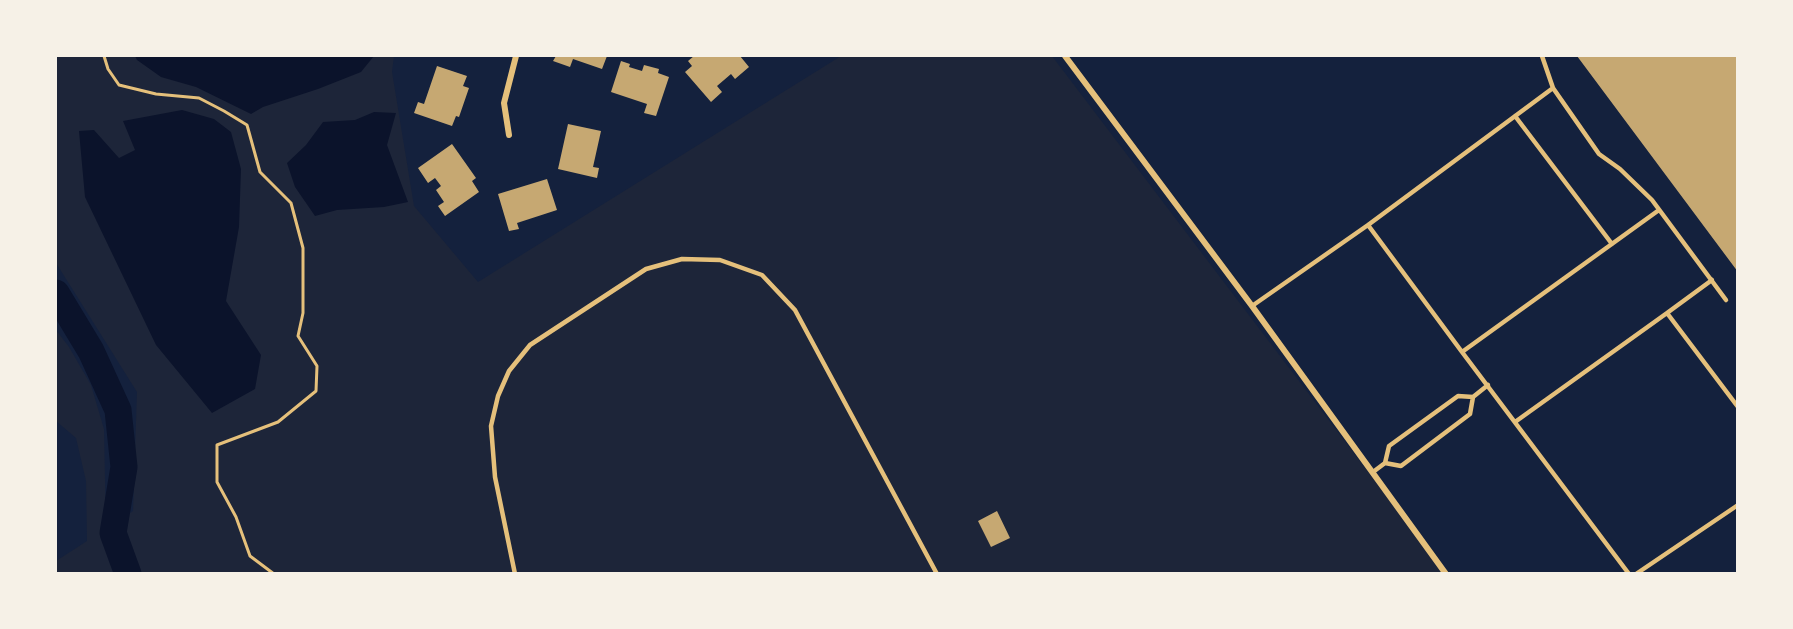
<!DOCTYPE html>
<style>
body{margin:0}
#map{position:relative;width:1793px;height:629px;overflow:hidden;background:#14213d;font-family:"DejaVu Sans",sans-serif}
canvas{display:block}
.frame{position:absolute;inset:0;border:57px solid #f6f1e7;pointer-events:none}
</style>
<div id="map">
<canvas width="1793" height="629"></canvas>
<div class="frame"></div>
</div>
<script>
const c = document.querySelector('canvas').getContext('2d');
c.lineJoin = 'round';
function fillPath(path, color) {
  c.fillStyle = color;
  c.fill(path, 'evenodd');
}
function poly(rows) {
  const path = new Path2D();
  for (const r of rows) {
    path.moveTo(r[0], r[1]);
    for (let i = 2; i < r.length; i += 2) path.lineTo(r[i], r[i + 1]);
  }
  return path;
}
function stroke(path, color, width, dash) {
  c.strokeStyle = color;
  c.lineWidth = width;
  c.lineCap = dash ? 'butt' : 'round';
  c.setLineDash(dash || []);
  c.stroke(path);
}
fillPath(poly([
 [56,56,394,56,392,72,414,206,478,282,841,56,1052,56,1445,573,56,573,56,561,87,541,86,481,76,438,56,421,56,330,69,347,91,385,104,429,106,529,133,511,137,392,56,263]
]), '#1d2539');
fillPath(poly([
 [135,56,374,56,361,72,318,89,263,107,251,114,196,87,161,77,137,60],
 [182,110,214,119,231,132,241,169,239,227,226,301,261,355,255,389,212,413,156,345,85,197,79,131,94,130,119,158,135,150,123,121],
 [374,112,396,113,387,145,408,202,384,207,337,210,315,216,295,187,287,163,306,145,323,122,355,120]
]), '#0b132b');
stroke(poly([
 [56,293,91,351,118,410,124,467,113,533,128,574]
]), '#0b132b', 27);
fillPath(poly([
 [556,56,607,56,602,69,573,59,570,67,553,61],
 [694,56,740,56,749,67,735,79,731,74,717,86,722,92,711,102,685,72,692,66,688,61],
 [1577,56,1738,56,1738,272],
 [621,61,630,64,629,67,642,71,644,65,659,69,658,73,669,77,656,116,644,113,647,104,611,92],
 [437,66,467,76,463,86,469,88,459,117,456,116,452,126,414,113,418,102,424,104],
 [568,124,601,131,593,167,599,168,597,178,558,169],
 [452,144,476,178,472,181,479,192,445,216,438,206,444,202,436,190,441,186,435,178,428,183,418,168],
 [547,179,557,210,517,223,519,229,509,231,498,194],
 [997,511,1010,538,991,547,978,521]
]), '#c6a872');
stroke(poly([
 [104,56,108,69,119,85,156,94,199,98,224,111,247,125,260,172,291,203,303,248,303,313,298,336,317,366,316,391,278,422,217,445,217,482,236,517,250,556,274,574]
]), '#e5c07b', 3);
stroke(poly([
 [1542,56,1553,88],
 [1515,116,1612,244],
 [1368,225,1462,352],
 [1252,306,1368,225,1553,88,1599,154,1620,169,1652,200,1726,300],
 [1667,313,1712,280],
 [1473,397,1458,396,1389,446,1385,463,1401,466,1470,414,1473,397,1488,385],
 [1515,422,1667,313,1738,407],
 [1373,472,1385,463],
 [515,574,495,477,491,426,498,396,509,371,530,345,646,269,682,259,720,260,762,275,795,310,937,574],
 [1629,574,1462,352,1659,210],
 [1636,574,1738,505]
]), '#e5c07b', 4.5);
stroke(poly([
 [1065,56,1252,306,1446,574],
 [509,135,504,103,516,56]
]), '#e5c07b', 6);
</script>
